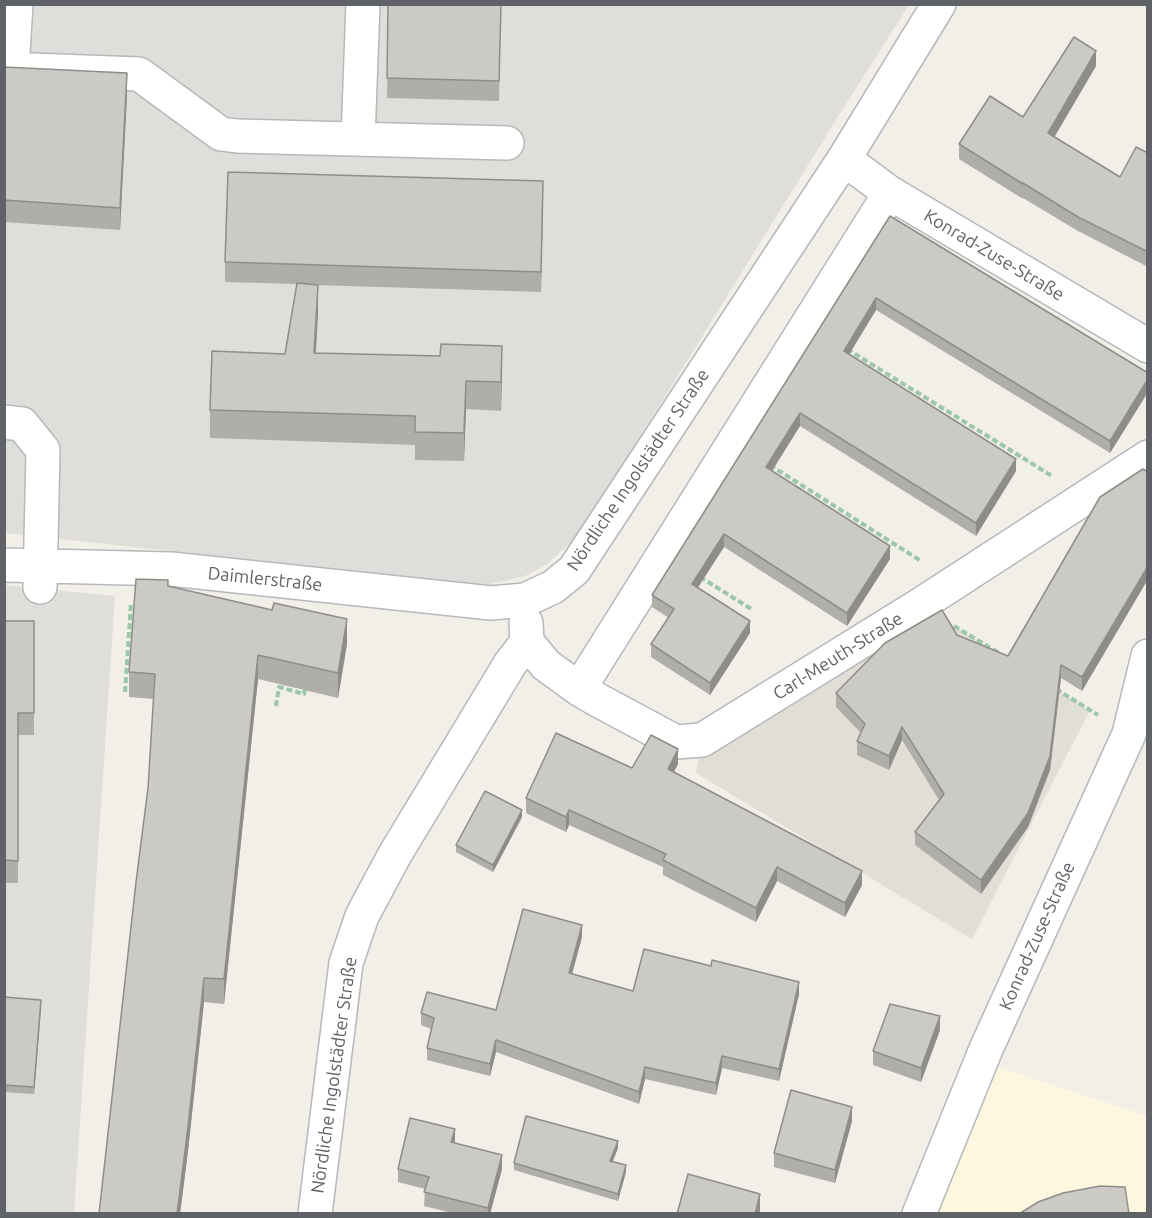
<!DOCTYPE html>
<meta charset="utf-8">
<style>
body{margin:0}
#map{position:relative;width:1152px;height:1218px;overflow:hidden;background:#f1efe8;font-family:Ubuntu,sans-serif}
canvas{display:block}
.frame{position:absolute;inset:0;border:6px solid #5f6368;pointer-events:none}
</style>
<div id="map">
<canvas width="1152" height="1218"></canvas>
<div class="frame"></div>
</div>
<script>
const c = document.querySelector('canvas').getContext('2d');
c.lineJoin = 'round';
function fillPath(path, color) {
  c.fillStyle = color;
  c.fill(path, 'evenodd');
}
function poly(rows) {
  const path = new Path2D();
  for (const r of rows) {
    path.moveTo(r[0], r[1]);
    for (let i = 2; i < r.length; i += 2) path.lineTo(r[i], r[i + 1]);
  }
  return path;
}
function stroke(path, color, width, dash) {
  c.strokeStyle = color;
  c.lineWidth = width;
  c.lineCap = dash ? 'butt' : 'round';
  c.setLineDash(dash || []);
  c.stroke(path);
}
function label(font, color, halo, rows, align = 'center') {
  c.font = font + ' Ubuntu,sans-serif';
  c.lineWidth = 6;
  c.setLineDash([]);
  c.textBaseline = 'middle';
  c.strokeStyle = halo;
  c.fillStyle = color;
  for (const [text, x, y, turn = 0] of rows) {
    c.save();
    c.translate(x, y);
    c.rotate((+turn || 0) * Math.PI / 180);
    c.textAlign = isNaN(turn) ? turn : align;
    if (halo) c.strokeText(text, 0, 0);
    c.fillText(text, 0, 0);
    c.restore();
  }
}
fillPath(poly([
 [991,1065,1147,1116,1147,1213,930,1214]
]), '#fef7e0');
fillPath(poly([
 [5,5,909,5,839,115,580,534,546,565,525,576,486,585,5,533],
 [5,585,115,596,74,1213,5,1214]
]), '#e0deda');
fillPath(poly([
 [920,605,1090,710,972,939,696,773,702,740]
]), '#e1ded6');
const minor = poly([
 [4,69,139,74,221,134,237,136,507,143],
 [12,69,16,4],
 [358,139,363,4],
 [844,159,890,193,1148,346],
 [4,422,22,424,43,450,40,587],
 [4,565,171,569,491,603,525,600,553,587,574,570,844,159,939,4],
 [527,642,546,665,579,689,596,699,676,742,702,740,920,605,1148,457],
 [579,689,890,193],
 [315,1214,346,963,362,916,394,856,510,664,527,642,526,623],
 [919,1214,986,1049,1129,734,1148,656]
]);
stroke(minor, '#b5b8bc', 36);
stroke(poly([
 [847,349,1052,476],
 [770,465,921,561],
 [700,577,753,610],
 [954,626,999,653],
 [1056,689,1098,715],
 [125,692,131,603],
 [276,706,279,687,304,694,305,689]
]), '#9cc7a9', 4, [6, 3]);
stroke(minor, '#fff', 33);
fillPath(poly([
 [388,4,501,4,499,101,387,98],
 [1096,66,1054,137,1120,177,1148,153,1148,267,1078,231,1023,198,1023,199,959,159,959,144,1023,117],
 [4,67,127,95,120,230,4,222],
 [543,201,541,292,316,285,318,313,316,353,502,375,501,411,466,409,464,461,415,460,415,445,210,438,210,410,285,354,297,284,225,282,225,262],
 [890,216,1148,373,1148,392,1110,453,876,310,849,354,1016,471,976,536,800,426,772,471,890,559,847,626,724,547,698,588,750,633,710,695,651,657,651,644,669,618,652,607,652,595],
 [1148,472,1148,579,1082,691,1061,678,1050,770,1028,827,981,894,915,845,915,832,939,800,902,740,889,770,857,755,857,741,861,733,836,707,836,693,957,635,1008,656],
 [168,586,347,644,338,698,258,679,224,1004,204,1002,188,1151,180,1214,99,1214,148,788,154,699,129,697,129,672],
 [4,621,34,621,34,735,18,735,18,883,4,883],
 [678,764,674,772,862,885,845,917,777,881,756,922,663,875,663,867,569,825,566,832,526,813,526,798,632,768],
 [522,817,493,872,456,852,456,845],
 [582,937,572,974,633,991,799,994,779,1081,722,1068,716,1095,645,1079,639,1104,496,1052,490,1076,427,1060,427,1048,431,1029,421,1025,421,1013,496,1010],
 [4,997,41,1007,34,1094,4,1092],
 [940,1030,921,1082,873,1065,873,1051],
 [852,1121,835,1183,774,1167,774,1153],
 [455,1143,502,1169,490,1214,456,1214,424,1206,425,1189,398,1182,398,1169],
 [618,1148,613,1161,626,1172,618,1201,514,1170,514,1163]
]), '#afaea9');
fillPath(poly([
 [1096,51,1096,66,1048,148,1048,133],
 [127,73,127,95,120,230,120,208],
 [543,181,543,201,541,292,541,272],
 [318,285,318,313,314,381,314,353],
 [876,298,876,310,844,363,844,351],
 [502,346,502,375,501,411,501,382],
 [1148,379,1148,392,1110,453,1110,441],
 [466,381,466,409,464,461,464,433],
 [800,413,800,426,766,480,766,467],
 [1016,459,1016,471,976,536,976,523],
 [724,534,724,547,692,596,692,584],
 [890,546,890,559,847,626,847,613],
 [1148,566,1148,579,1082,691,1082,677],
 [347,619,347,644,338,698,338,673],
 [750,621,750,633,710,695,710,683],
 [258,655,258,679,224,1004,224,979],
 [1061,665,1061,678,1050,770,1028,827,981,894,981,880],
 [902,727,902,740,889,770,889,756],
 [678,749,678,764,668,783,668,769],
 [522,810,522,817,493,872,493,865],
 [569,810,569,825,566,832,566,817],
 [777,867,777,881,756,922,756,908],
 [862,871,862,885,845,917,845,903],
 [582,925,582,937,569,985,569,973],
 [204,978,204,1002,188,1151,180,1214,177,1214],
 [799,982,799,994,779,1081,779,1069],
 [41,1000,41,1007,34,1094,34,1087],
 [940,1016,940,1030,921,1082,921,1068],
 [496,1040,496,1052,490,1076,490,1064],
 [722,1056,722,1068,716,1095,716,1083],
 [645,1067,645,1079,639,1104,639,1092],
 [852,1107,852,1121,835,1183,835,1170],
 [455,1129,455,1143,451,1142],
 [618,1141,618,1148,610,1168,610,1161],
 [502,1155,502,1169,490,1214,488,1214,488,1208],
 [626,1165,626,1172,618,1201,618,1194],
 [760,1194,760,1214,755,1214]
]), '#8f8d8a');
const building = poly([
 [388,4,501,4,499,81,387,78,388,4],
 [1074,37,1096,51,1048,133,1120,177,1136,147,1148,153,1148,252,1078,217,1023,183,1023,184,959,144,990,96,1023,117,1074,37],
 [4,67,127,73,120,208,4,200,4,67],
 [228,172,543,181,541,272,225,262,228,172],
 [890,216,1148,373,1148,379,1110,441,876,298,844,351,1016,459,976,523,800,413,766,467,890,546,847,613,724,534,692,584,750,621,710,683,651,644,674,609,652,595,890,216],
 [297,283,318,285,314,353,440,356,441,344,502,346,501,382,466,381,464,433,415,432,415,416,210,410,212,351,285,354,297,283],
 [1143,469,1148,472,1148,566,1082,677,1061,665,1050,756,1028,813,981,880,915,832,944,794,902,727,889,756,857,741,865,724,836,693,885,643,942,610,957,635,1008,656,1100,497,1143,469],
 [136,579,168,580,168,586,272,610,274,603,347,619,338,673,258,655,224,979,204,978,188,1127,177,1214,99,1214,136,882,148,788,155,674,129,672,136,579],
 [4,621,34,621,34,713,18,713,18,861,4,860,4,621],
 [556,733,632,768,651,735,678,749,668,769,862,871,845,903,777,867,756,908,663,860,666,854,569,810,566,817,526,798,556,733],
 [485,791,522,810,493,865,456,845,485,791],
 [523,909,582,925,569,973,633,991,644,949,711,966,712,960,799,982,779,1069,722,1056,716,1083,645,1067,639,1092,496,1040,490,1064,427,1048,434,1018,421,1013,427,992,496,1010,523,909],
 [4,997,41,1000,34,1087,4,1085,4,997],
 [890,1004,940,1016,921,1068,873,1051,890,1004],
 [791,1090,852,1107,835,1170,774,1153,791,1090],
 [526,1116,618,1141,610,1161,626,1165,618,1194,514,1163,526,1116],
 [410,1118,455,1129,451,1142,502,1155,488,1208,424,1192,429,1177,398,1169,410,1118],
 [688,1174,760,1194,755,1214,677,1214,688,1174],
 [1100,1186,1125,1187,1129,1214,1019,1214,1038,1202,1063,1193,1100,1186]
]);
fillPath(building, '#cccac5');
stroke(building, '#8f8d8a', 1.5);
label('18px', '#5f6368', '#fff', [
 ["Konrad-Zuse-Straße",994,255,31],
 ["Nördliche Ingolstädter Straße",638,470,-56],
 ["Daimlerstraße",265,579,6],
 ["Carl-Meuth-Straße",838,656,-32],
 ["Konrad-Zuse-Straße",1037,936,-66],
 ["Nördliche Ingolstädter Straße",334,1075,-82]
]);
</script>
